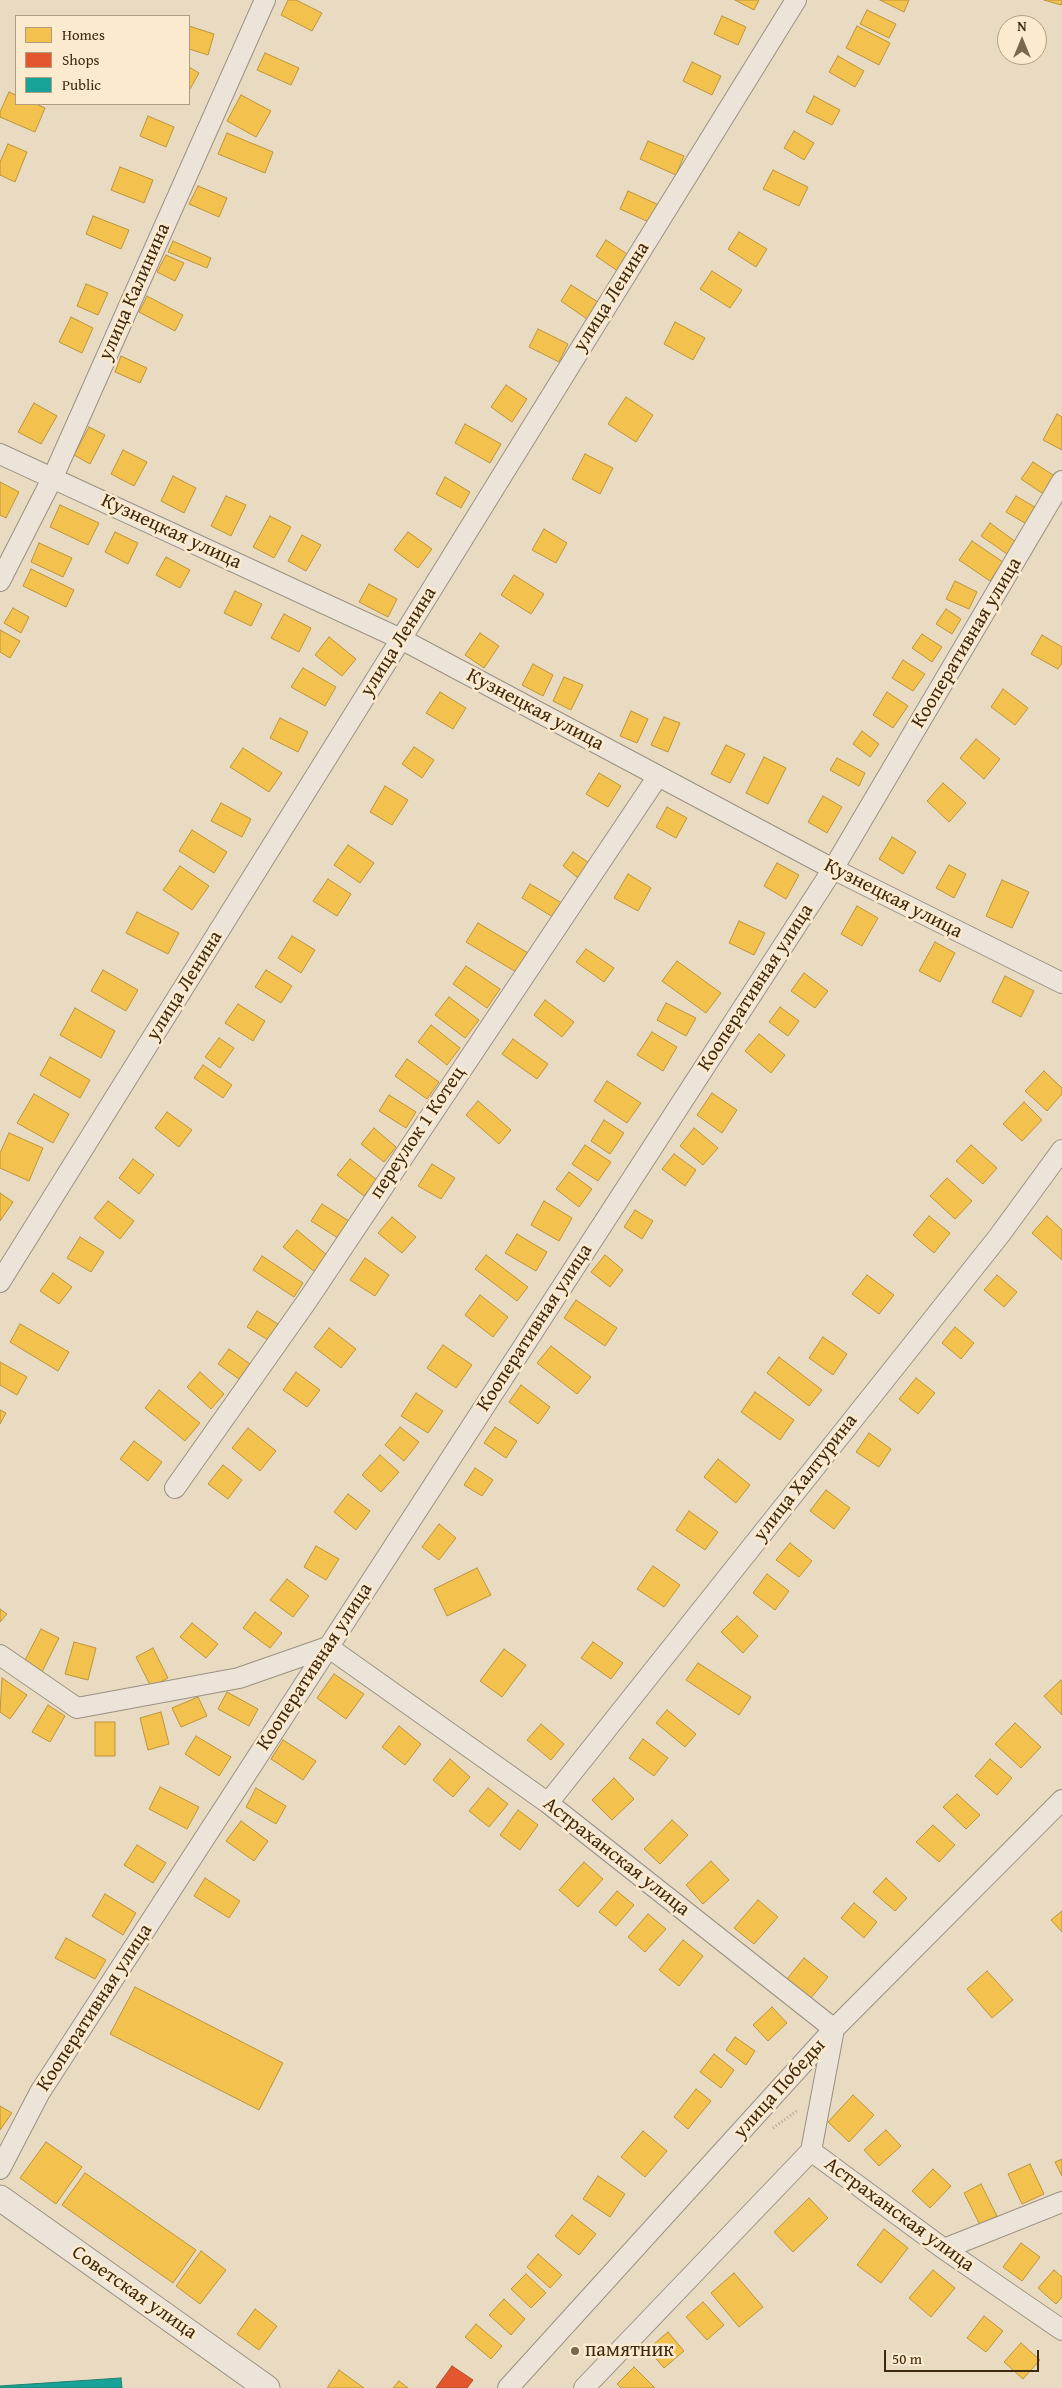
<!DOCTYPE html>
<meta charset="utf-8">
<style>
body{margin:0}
#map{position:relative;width:1062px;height:2388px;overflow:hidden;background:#e9dbc2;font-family:"Gentium Book Plus",serif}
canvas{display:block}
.legend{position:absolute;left:15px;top:15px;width:175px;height:90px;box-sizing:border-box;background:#fbeacd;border:1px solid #b09d81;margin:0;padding:6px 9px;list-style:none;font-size:15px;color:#3f2a10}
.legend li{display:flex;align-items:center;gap:10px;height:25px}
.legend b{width:25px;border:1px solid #b09d81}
.north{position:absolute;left:997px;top:15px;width:50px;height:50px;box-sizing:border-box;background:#fbeacd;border:1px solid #b09d81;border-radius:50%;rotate:0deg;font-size:14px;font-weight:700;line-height:20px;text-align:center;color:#3f2a10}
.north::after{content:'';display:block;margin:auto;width:18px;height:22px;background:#7a684e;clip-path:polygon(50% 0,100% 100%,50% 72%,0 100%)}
.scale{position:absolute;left:884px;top:2350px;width:155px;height:22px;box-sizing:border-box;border:2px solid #3f2a10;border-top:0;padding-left:6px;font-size:15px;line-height:18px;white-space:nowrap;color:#3f2a10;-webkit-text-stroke:4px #fbeacd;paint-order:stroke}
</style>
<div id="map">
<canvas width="1062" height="2388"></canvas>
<ul class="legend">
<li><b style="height:14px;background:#f2c14e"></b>Homes</li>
<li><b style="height:14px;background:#e4572e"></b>Shops</li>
<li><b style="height:14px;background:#17a398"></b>Public</li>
</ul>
<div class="north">N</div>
<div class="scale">50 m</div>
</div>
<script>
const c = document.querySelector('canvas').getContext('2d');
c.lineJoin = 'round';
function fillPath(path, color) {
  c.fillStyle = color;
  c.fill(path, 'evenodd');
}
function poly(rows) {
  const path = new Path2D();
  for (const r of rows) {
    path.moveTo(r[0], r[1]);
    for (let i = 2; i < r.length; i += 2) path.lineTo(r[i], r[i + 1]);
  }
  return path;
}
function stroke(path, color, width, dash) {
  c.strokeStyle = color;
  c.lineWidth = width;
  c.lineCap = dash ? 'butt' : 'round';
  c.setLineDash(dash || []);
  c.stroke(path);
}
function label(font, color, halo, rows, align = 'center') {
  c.font = font + ' "Gentium Book Plus",serif';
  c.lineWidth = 5;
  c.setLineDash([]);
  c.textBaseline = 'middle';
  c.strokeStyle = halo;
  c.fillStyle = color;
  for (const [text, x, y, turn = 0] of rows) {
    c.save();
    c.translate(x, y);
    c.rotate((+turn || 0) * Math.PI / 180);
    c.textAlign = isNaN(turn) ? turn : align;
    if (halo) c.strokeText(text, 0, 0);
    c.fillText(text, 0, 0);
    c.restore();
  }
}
const homes = poly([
 [288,0,296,0,322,13,312,31,281,15,288,0],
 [735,0,759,0,754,10,735,0],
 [880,0,909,0,904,12,880,0],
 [1044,0,1062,0,1062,2,1061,5,1044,0],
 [867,10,896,24,889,38,860,24,867,10],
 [722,16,746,27,738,45,714,34,722,16],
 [189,26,214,34,208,55,189,49,189,26],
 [857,26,890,43,879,65,846,48,857,26],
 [265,53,299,68,291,85,257,70,265,53],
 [838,56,864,71,855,87,829,72,838,56],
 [692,62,721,76,712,95,683,81,692,62],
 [189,67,199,73,190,89,189,88,189,67],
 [9,92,16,95,16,104,36,104,45,108,35,132,0,117,0,112,9,92],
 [241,95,271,111,256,137,227,121,241,95],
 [814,96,840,110,832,125,806,112,814,96],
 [148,116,174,127,166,147,140,136,148,116],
 [794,131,814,143,804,160,784,148,794,131],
 [227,133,273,152,265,173,218,154,227,133],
 [648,141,684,156,676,175,640,159,648,141],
 [8,144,27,152,15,182,0,175,0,162,8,144],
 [120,167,153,180,144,203,111,190,120,167],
 [773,170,808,187,799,206,763,189,773,170],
 [198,186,227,198,219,217,189,204,198,186],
 [628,191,659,205,651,223,620,209,628,191],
 [93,216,129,230,121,249,86,234,93,216],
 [739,232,767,249,756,267,728,249,739,232],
 [606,240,630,256,619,272,596,256,606,240],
 [173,241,211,258,207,268,168,252,173,241],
 [166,255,184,263,175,281,157,272,166,255],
 [712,271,742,290,730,308,700,289,712,271],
 [86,284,108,293,98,315,77,306,86,284],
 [571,285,598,302,587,319,561,301,571,285],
 [147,296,183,315,175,331,139,312,147,296],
 [71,317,93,328,82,353,59,342,71,317],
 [675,322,705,338,693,360,664,344,675,322],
 [538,329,568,344,559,362,529,347,538,329],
 [121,356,147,368,140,383,115,372,121,356],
 [506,385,527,399,512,422,491,407,506,385],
 [626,397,653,415,636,442,608,424,626,397],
 [34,403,57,416,41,444,18,432,34,403],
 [1057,414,1062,417,1062,450,1043,440,1057,414],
 [465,424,501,444,490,463,455,443,465,424],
 [89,427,105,435,90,464,74,455,89,427],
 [123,450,147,462,134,486,111,474,123,450],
 [585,454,613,468,600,494,572,479,585,454],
 [1033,462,1056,477,1045,495,1021,479,1033,462],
 [173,476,196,488,184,513,161,501,173,476],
 [445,477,470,492,461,508,436,494,445,477],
 [0,482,19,492,6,518,0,515,0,482],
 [226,496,246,505,231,536,211,526,226,496],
 [1016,496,1038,509,1028,525,1006,512,1016,496],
 [60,505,99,523,88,545,50,527,60,505],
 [270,516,291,527,274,558,253,547,270,516],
 [990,523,1016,542,1007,554,981,536,990,523],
 [544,529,567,543,556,563,532,550,544,529],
 [115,532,138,543,128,564,105,552,115,532],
 [408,532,432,549,418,568,394,550,408,532],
 [302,535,321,545,306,571,288,561,302,535],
 [972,541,1003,562,990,581,959,560,972,541],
 [39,543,72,558,63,577,31,562,39,543],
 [166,557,190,570,180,588,156,575,166,557],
 [31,569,74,590,66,607,23,586,31,569],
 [514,575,544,594,531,614,501,595,514,575],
 [955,581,977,592,969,609,946,599,955,581],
 [369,584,397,599,388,617,359,602,369,584],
 [235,591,262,604,251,626,224,613,235,591],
 [13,608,29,617,21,633,4,623,13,608],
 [946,609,961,619,952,634,936,624,946,609],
 [284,614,311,628,299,652,271,638,284,614],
 [0,630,20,641,10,658,0,652,0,630],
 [480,633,499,646,484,668,465,655,480,633],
 [922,634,942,647,932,662,912,648,922,634],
 [1042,635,1062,647,1062,663,1058,669,1031,654,1042,635],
 [329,637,356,659,342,676,315,655,329,637],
 [903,660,925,674,913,691,892,678,903,660],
 [533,664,553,675,543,696,522,685,533,664],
 [303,668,336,687,325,706,291,687,303,668],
 [564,677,583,685,571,710,553,701,564,677],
 [1003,689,1028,708,1015,725,991,707,1003,689],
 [440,692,466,708,453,729,426,713,440,692],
 [887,692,908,706,893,728,873,715,887,692],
 [631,711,648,719,637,743,620,736,631,711],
 [664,717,680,723,668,752,651,745,664,717],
 [280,718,308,732,298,752,270,738,280,718],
 [862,731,879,744,870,757,853,744,862,731],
 [976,739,1000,759,984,779,960,758,976,739],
 [726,745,745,754,730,783,711,774,726,745],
 [414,747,434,760,422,778,402,764,414,747],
 [243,748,282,773,269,792,230,767,243,748],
 [764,757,786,768,768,804,746,793,764,757],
 [837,758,865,773,859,786,830,770,837,758],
 [599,773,621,786,608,807,586,794,599,773],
 [943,783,966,803,949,822,927,801,943,783],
 [385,786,408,800,392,825,370,812,385,786],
 [823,796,842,807,827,833,808,822,823,796],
 [221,803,251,819,242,837,211,821,221,803],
 [667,807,687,818,676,838,656,827,667,807],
 [192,830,227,852,214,873,179,851,192,830],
 [892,837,916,852,903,874,879,859,892,837],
 [348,845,374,863,360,883,334,865,348,845],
 [573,852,592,865,581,880,563,866,573,852],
 [777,863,799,875,786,899,764,886,777,863],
 [949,865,966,874,954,898,936,888,949,865],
 [180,866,209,886,192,910,163,890,180,866],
 [628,874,651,888,638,911,614,898,628,874],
 [328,879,351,894,337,916,313,901,328,879],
 [1002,880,1029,892,1012,928,986,916,1002,880],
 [530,884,565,905,556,919,522,898,530,884],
 [857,906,878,918,862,946,841,934,857,906],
 [137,912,179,933,168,954,126,933,137,912],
 [739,921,765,933,754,955,729,943,739,921],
 [478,923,528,953,516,972,466,942,478,923],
 [292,936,315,950,301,973,278,958,292,936],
 [935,942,955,953,940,982,919,971,935,942],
 [586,949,614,968,604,982,576,962,586,949],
 [677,961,721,993,706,1013,662,981,677,961],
 [466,966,500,989,487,1008,453,984,466,966],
 [103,970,138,990,126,1011,91,991,103,970],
 [266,970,292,986,281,1003,255,987,266,970],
 [804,973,828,991,815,1008,791,991,804,973],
 [1005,976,1034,991,1021,1017,992,1002,1005,976],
 [449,997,479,1020,465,1038,435,1015,449,997],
 [545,1000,574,1022,562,1037,534,1015,545,1000],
 [666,1003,696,1018,686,1036,657,1020,666,1003],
 [238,1004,265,1021,253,1041,225,1023,238,1004],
 [780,1007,799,1021,788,1036,769,1022,780,1007],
 [75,1008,115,1031,101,1058,60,1035,75,1008],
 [431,1025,460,1048,447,1065,418,1042,431,1025],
 [652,1032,677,1047,663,1071,637,1055,652,1032],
 [759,1034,785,1055,771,1073,745,1051,759,1034],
 [219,1038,234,1048,220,1068,205,1057,219,1038],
 [513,1039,548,1064,537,1079,502,1054,513,1039],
 [50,1057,90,1080,80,1098,40,1075,50,1057],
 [407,1059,439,1082,427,1099,395,1076,407,1059],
 [203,1065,232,1085,223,1098,194,1078,203,1065],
 [1044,1071,1062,1088,1062,1094,1047,1111,1025,1091,1044,1071],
 [607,1081,641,1103,627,1123,594,1101,607,1081],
 [712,1093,737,1110,722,1133,697,1115,712,1093],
 [34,1094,69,1114,53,1143,17,1123,34,1094],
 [389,1095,416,1112,406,1128,379,1111,389,1095],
 [478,1101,511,1130,499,1144,466,1115,478,1101],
 [1024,1102,1042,1120,1022,1141,1003,1124,1024,1102],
 [167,1112,192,1130,179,1147,155,1128,167,1112],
 [604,1120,624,1133,610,1154,591,1141,604,1120],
 [374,1128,396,1147,384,1162,361,1144,374,1128],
 [694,1128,718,1148,703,1165,680,1146,694,1128],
 [9,1133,43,1148,29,1181,0,1168,0,1153,9,1133],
 [585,1145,611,1162,598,1181,572,1164,585,1145],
 [971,1145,997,1168,983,1184,956,1161,971,1145],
 [674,1154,696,1170,685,1186,662,1169,674,1154],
 [133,1159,154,1175,139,1194,119,1178,133,1159],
 [350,1159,377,1180,364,1196,337,1175,350,1159],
 [432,1164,455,1178,441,1199,418,1186,432,1164],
 [569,1172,592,1189,579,1207,556,1189,569,1172],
 [947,1178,972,1201,955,1219,930,1196,947,1178],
 [0,1193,13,1202,0,1221,0,1193],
 [108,1201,134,1221,120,1239,94,1218,108,1201],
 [544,1201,572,1218,559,1241,531,1225,544,1201],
 [322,1204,349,1221,338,1238,311,1221,322,1204],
 [635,1210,653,1221,642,1239,624,1227,635,1210],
 [929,1216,950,1233,934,1253,913,1235,929,1216],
 [1047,1216,1062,1230,1062,1260,1032,1233,1047,1216],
 [392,1217,416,1237,402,1253,378,1233,392,1217],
 [297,1230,328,1256,315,1272,283,1247,297,1230],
 [517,1234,547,1252,536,1271,505,1253,517,1234],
 [80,1237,104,1252,91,1272,67,1258,80,1237],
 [486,1255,528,1287,517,1301,475,1269,486,1255],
 [605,1255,623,1270,610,1287,591,1272,605,1255],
 [262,1256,303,1283,294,1297,253,1270,262,1256],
 [365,1258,389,1275,375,1296,350,1280,365,1258],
 [53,1273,72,1287,59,1304,40,1291,53,1273],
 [867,1275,894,1295,879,1314,852,1294,867,1275],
 [997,1275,1017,1292,1004,1307,984,1290,997,1275],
 [480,1295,508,1317,493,1337,465,1315,480,1295],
 [576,1300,617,1328,605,1346,564,1318,576,1300],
 [257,1311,278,1324,268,1340,247,1327,257,1311],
 [20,1324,69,1352,58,1371,10,1342,20,1324],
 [955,1327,974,1343,961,1359,942,1343,955,1327],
 [329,1328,356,1349,341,1368,314,1347,329,1328],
 [823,1337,847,1354,833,1375,809,1358,823,1337],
 [443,1345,472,1365,456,1388,427,1368,443,1345],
 [551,1346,591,1377,577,1394,537,1363,551,1346],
 [229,1349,250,1364,239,1379,218,1364,229,1349],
 [779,1357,822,1390,809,1406,767,1373,779,1357],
 [0,1362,27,1377,17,1395,0,1385,0,1362],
 [200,1372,224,1394,211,1409,187,1387,200,1372],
 [296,1372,320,1390,307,1407,283,1390,296,1372],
 [916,1378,935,1393,918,1414,899,1399,916,1378],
 [521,1385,550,1407,538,1424,509,1402,521,1385],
 [159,1390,200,1423,185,1441,145,1408,159,1390],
 [755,1392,794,1420,780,1440,741,1412,755,1392],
 [416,1393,443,1411,428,1433,401,1416,416,1393],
 [0,1410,6,1413,0,1424,0,1410],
 [400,1427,419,1442,404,1461,385,1445,400,1427],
 [495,1427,517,1441,506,1458,484,1443,495,1427],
 [248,1428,276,1451,260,1471,232,1448,248,1428],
 [869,1433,891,1449,879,1467,856,1452,869,1433],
 [134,1441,162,1462,148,1481,120,1459,134,1441],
 [380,1455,399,1472,381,1492,362,1475,380,1455],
 [718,1459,750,1485,736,1503,704,1477,718,1459],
 [223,1465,242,1480,228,1499,208,1484,223,1465],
 [475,1468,493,1480,482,1496,464,1485,475,1468],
 [826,1490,850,1508,834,1529,810,1511,826,1490],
 [348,1494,370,1511,356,1530,334,1512,348,1494],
 [689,1511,718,1532,705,1550,676,1530,689,1511],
 [439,1524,456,1538,439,1560,422,1547,439,1524],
 [790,1543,812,1561,799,1577,776,1560,790,1543],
 [316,1546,339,1559,326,1580,304,1567,316,1546],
 [653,1566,680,1585,664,1607,637,1589,653,1566],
 [477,1568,491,1595,447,1616,434,1589,477,1568],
 [767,1574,789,1591,775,1610,753,1593,767,1574],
 [287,1579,309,1596,293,1617,270,1600,287,1579],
 [0,1609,7,1614,0,1622,0,1609],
 [255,1612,282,1633,270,1648,243,1628,255,1612],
 [737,1616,758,1636,743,1653,721,1632,737,1616],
 [192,1623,218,1644,206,1658,180,1637,192,1623],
 [41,1629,59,1638,42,1672,24,1662,41,1629],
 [74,1642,96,1648,88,1680,65,1674,74,1642],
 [593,1642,623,1663,611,1679,581,1658,593,1642],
 [153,1648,168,1678,151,1687,136,1657,153,1648],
 [504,1649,526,1665,502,1697,480,1681,504,1649],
 [698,1663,751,1697,739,1715,686,1680,698,1663],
 [334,1674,364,1694,346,1719,317,1698,334,1674],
 [2,1678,27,1695,10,1719,0,1712,2,1678],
 [1061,1680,1062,1682,1062,1715,1044,1696,1061,1680],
 [227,1692,258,1709,249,1726,218,1709,227,1692],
 [198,1697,207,1716,181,1727,172,1708,198,1697],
 [48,1705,65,1716,50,1742,32,1732,48,1705],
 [667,1710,696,1734,685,1747,656,1723,667,1710],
 [161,1712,169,1744,148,1750,140,1718,161,1712],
 [95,1722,115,1722,115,1756,95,1756,95,1722],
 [1015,1723,1041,1747,1021,1768,995,1744,1015,1723],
 [541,1724,564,1744,551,1760,527,1740,541,1724],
 [399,1726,421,1744,405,1765,382,1747,399,1726],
 [196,1736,231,1757,219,1776,185,1754,196,1736],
 [643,1739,668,1758,654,1776,629,1758,643,1739],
 [283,1740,316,1761,303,1780,271,1759,283,1740],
 [450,1759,470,1777,453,1797,433,1780,450,1759],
 [990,1759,1012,1778,997,1795,975,1776,990,1759],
 [614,1778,634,1799,612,1820,592,1800,614,1778],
 [160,1787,199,1807,187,1829,149,1809,160,1787],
 [256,1788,286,1806,276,1824,246,1807,256,1788],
 [488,1788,508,1804,489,1827,469,1811,488,1788],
 [957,1794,980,1815,966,1829,943,1807,957,1794],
 [518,1810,538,1825,520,1850,500,1835,518,1810],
 [672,1820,688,1835,660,1864,644,1849,672,1820],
 [241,1821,268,1841,254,1861,226,1841,241,1821],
 [933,1825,955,1845,939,1862,916,1842,933,1825],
 [137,1845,166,1863,153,1883,124,1865,137,1845],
 [711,1861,729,1880,703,1904,686,1885,711,1861],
 [584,1862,603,1879,578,1907,559,1890,584,1862],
 [205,1878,240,1901,229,1918,194,1896,205,1878],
 [886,1878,907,1898,895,1911,873,1892,886,1878],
 [617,1891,634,1905,616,1926,599,1912,617,1891],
 [105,1894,136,1913,123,1935,92,1916,105,1894],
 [758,1900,778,1917,754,1944,734,1928,758,1900],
 [854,1903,877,1922,864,1938,841,1918,854,1903],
 [1062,1911,1062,1932,1051,1920,1062,1911],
 [648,1914,666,1929,645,1952,628,1937,648,1914],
 [66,1938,106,1960,95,1979,55,1958,66,1938],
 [683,1940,703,1956,679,1986,659,1970,683,1940],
 [804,1958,828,1977,811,1998,787,1979,804,1958],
 [987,1971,1013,2000,992,2018,967,1989,987,1971],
 [135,1987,283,2063,259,2110,110,2034,135,1987],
 [772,2007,787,2023,768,2041,753,2025,772,2007],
 [735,2037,755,2051,746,2065,726,2050,735,2037],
 [714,2054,734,2070,721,2088,700,2072,714,2054],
 [696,2089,711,2101,688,2129,674,2117,696,2089],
 [853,2095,874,2115,849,2142,828,2122,853,2095],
 [0,2106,12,2113,0,2130,0,2106],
 [886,2130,901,2146,879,2166,864,2150,886,2130],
 [643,2131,667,2151,645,2177,621,2157,643,2131],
 [46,2142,82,2167,56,2204,20,2178,46,2142],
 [1062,2159,1062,2176,1055,2162,1062,2159],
 [1030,2164,1044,2194,1022,2204,1008,2174,1030,2164],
 [933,2169,951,2186,930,2208,912,2191,933,2169],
 [85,2173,196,2250,173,2283,62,2205,85,2173],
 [598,2176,625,2194,610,2217,583,2199,598,2176],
 [981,2184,997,2216,980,2225,964,2193,981,2184],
 [809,2198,828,2218,793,2252,774,2232,809,2198],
 [572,2215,596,2234,579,2255,555,2236,572,2215],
 [884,2229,908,2248,881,2283,857,2265,884,2229],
 [1021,2243,1040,2257,1022,2281,1003,2267,1021,2243],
 [201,2251,226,2270,200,2304,176,2286,201,2251],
 [538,2254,562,2275,550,2288,527,2267,538,2254],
 [933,2270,955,2288,931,2317,909,2298,933,2270],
 [1054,2270,1062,2277,1062,2297,1056,2304,1038,2288,1054,2270],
 [734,2273,763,2307,739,2327,711,2293,734,2273],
 [526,2274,546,2293,531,2308,511,2289,526,2274],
 [504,2299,525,2319,511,2335,489,2315,504,2299],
 [703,2302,724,2325,707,2340,686,2317,703,2302],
 [255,2309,277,2326,259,2350,237,2334,255,2309],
 [984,2316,1003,2331,986,2352,967,2338,984,2316],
 [476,2324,502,2346,491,2359,465,2337,476,2324],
 [668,2332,684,2351,664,2368,648,2349,668,2332],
 [1021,2343,1040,2360,1023,2379,1004,2362,1021,2343],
 [634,2367,655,2388,621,2388,617,2384,634,2367],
 [339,2370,364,2388,327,2388,339,2370],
 [399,2381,408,2388,393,2388,399,2381]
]);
fillPath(homes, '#f2c14e');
stroke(homes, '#bc943b', 1);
const shops = poly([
 [452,2366,473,2380,467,2388,436,2388,452,2366]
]);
fillPath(shops, '#e4572e');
stroke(shops, '#b24a25', 1);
const public = poly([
 [121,2378,122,2388,0,2388,0,2386,121,2378]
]);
fillPath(public, '#17a398');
stroke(public, '#237f6f', 1);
const minor = poly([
 [0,454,401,639,833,869,1062,983],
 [0,581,53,477,265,0],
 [0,1282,401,639,796,0],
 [175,1488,307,1301,658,776],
 [0,1655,77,1708,239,1678,328,1647,548,1803,834,2029,811,2151,944,2249,1062,2330],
 [548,1803,999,1236,1062,1150],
 [0,2169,40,2092,833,869,1062,481],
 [944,2249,1062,2202],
 [508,2388,834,2029,1062,1800],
 [584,2388,811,2151]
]);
const tertiary = poly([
 [0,2198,267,2388]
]);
stroke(minor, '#9b9180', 22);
stroke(tertiary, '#9b9180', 27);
stroke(poly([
 [773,2128,798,2110]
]), '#aca498', 3, [1, 2.5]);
stroke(minor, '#ece4d8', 20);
stroke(tertiary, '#ece4d8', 25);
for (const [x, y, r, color] of [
 [575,2351,5,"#7a684e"]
]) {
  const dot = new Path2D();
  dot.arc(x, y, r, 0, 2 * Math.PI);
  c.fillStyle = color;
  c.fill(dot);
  stroke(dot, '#fbeacd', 2);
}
label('20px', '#3f2a10', '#fbeacd', [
 ["улица Калинина",135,292,-66],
 ["улица Ленина",612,297,-58],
 ["Кузнецкая улица",171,532,25],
 ["улица Ленина",399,642,-58],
 ["Кооперативная улица",967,643,-59],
 ["Кузнецкая улица",535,710,28],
 ["Кузнецкая улица",893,899,27],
 ["улица Ленина",185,986,-58],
 ["Кооперативная улица",756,988,-57],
 ["переулок 1 Котец",418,1133,-56],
 ["Кооперативная улица",535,1328,-57],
 ["улица Халтурина",806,1478,-52],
 ["Кооперативная улица",315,1667,-57],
 ["Астраханская улица",616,1857,38],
 ["Кооперативная улица",95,2008,-57],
 ["улица Победы",780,2089,-48],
 ["Астраханская улица",899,2215,36],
 ["Советская улица",134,2293,35]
]);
label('20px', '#3f2a10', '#fbeacd', [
 ["памятник",585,2351]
], 'left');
</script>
